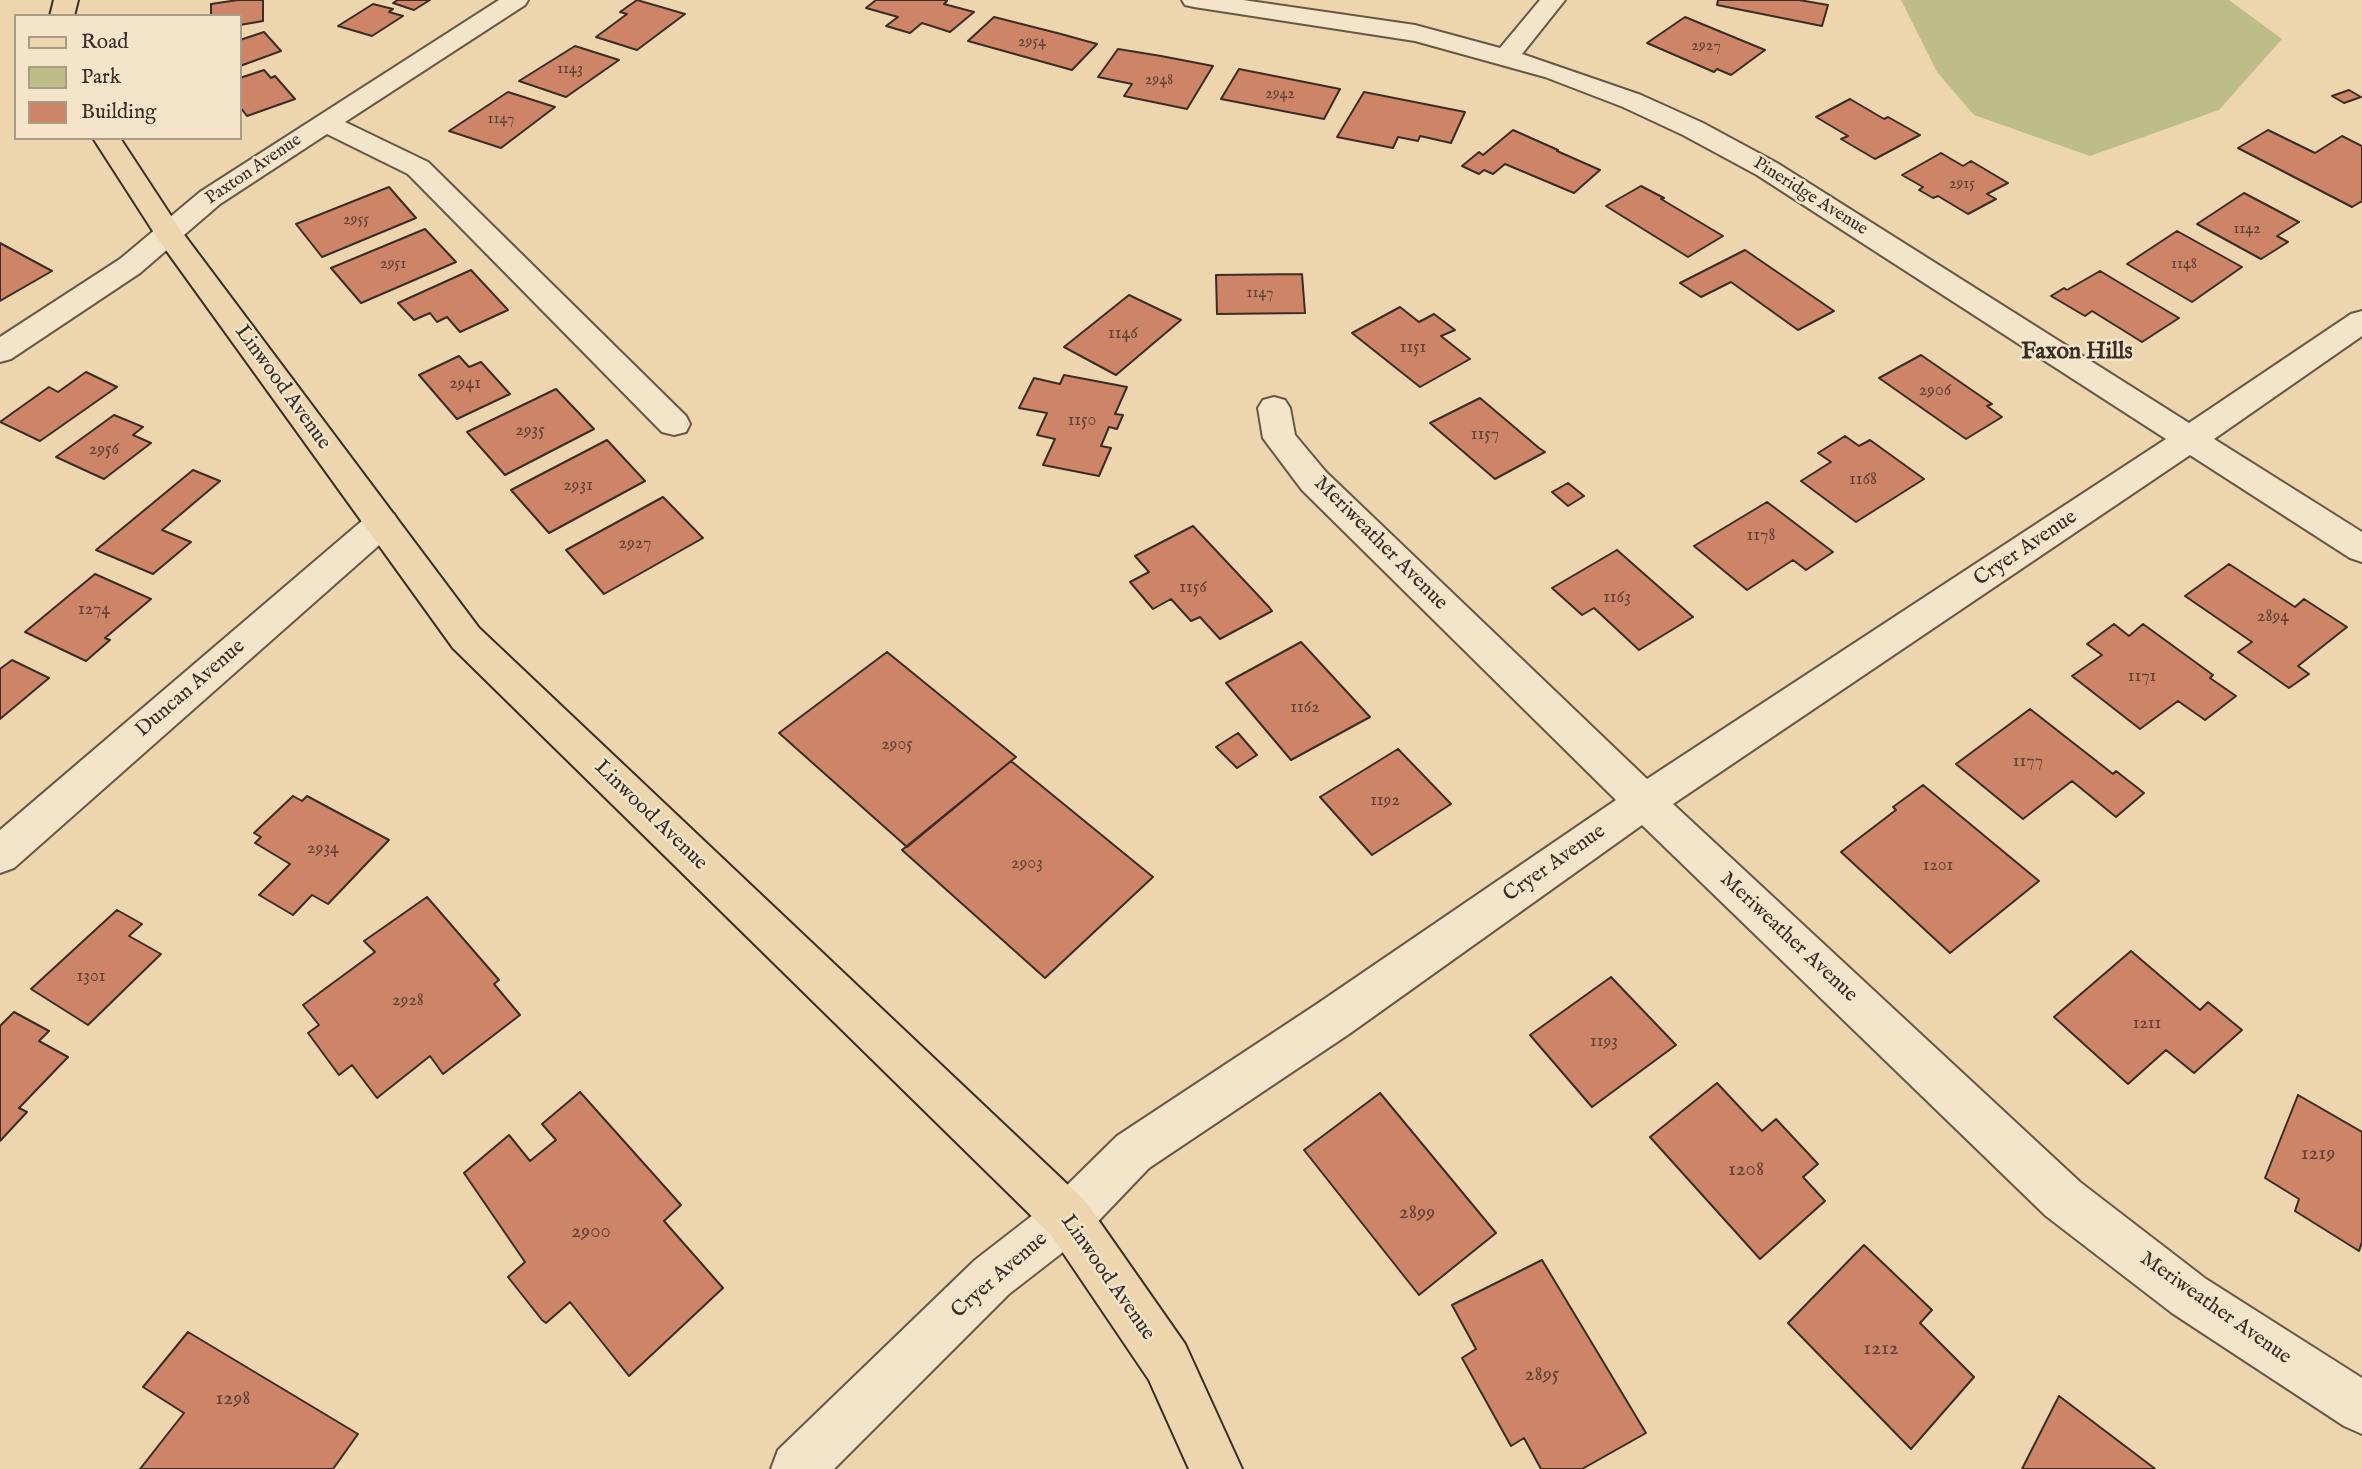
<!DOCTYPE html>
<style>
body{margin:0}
#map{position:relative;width:2362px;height:1469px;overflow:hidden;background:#edd6ae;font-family:"IM FELL English",serif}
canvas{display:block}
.legend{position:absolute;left:14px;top:14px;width:228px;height:126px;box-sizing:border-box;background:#f3e4ca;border:2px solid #a99b88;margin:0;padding:9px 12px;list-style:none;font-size:21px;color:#392d25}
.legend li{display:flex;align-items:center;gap:14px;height:35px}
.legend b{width:35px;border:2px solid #a99b88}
</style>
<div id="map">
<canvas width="2362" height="1469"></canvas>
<ul class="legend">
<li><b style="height:9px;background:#edd6ae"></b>Road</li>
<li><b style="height:19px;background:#bdbd87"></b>Park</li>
<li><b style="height:19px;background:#cd8467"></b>Building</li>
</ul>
</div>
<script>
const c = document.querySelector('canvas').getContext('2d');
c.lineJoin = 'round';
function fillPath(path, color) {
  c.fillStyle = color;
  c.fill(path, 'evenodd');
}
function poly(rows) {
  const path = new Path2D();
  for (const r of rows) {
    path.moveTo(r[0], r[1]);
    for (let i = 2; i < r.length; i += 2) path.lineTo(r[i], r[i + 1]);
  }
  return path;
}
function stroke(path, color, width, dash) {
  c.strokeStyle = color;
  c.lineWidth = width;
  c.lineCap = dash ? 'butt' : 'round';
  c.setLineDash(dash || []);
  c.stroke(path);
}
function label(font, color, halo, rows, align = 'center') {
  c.font = font + ' "IM FELL English",serif';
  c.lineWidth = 5;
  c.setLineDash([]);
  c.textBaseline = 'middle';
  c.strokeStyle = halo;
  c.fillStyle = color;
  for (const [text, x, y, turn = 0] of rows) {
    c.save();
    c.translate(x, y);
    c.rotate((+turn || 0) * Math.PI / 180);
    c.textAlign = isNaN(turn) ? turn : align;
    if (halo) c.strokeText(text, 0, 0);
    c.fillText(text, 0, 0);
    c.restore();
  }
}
fillPath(poly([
 [1901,0,2229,0,2282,39,2219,110,2090,156,1974,115,1937,72]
]), '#bdbd87');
const building = poly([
 [238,0,263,0,263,21,240,25,240,16,211,16,211,4,238,0],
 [398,0,430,0,414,10,393,3,398,0],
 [637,0,685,14,637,50,596,37,627,14,620,12,637,0],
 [876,0,944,0,947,1,944,4,974,12,950,32,922,23,910,33,886,26,898,17,866,8,876,0],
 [1718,0,1799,0,1828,5,1822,26,1717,5,1718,0],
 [373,4,393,9,389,12,403,16,372,36,338,26,373,4],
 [994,17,1061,34,1097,44,1072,70,968,41,994,17],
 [1685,17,1765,50,1731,75,1717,69,1714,72,1647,43,1685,17],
 [264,32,281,51,240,66,240,40,264,32],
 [575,46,619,60,566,97,519,81,575,46],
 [1118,49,1161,56,1213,66,1187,109,1124,96,1132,84,1098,77,1118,49],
 [1239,69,1340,89,1324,119,1221,99,1239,69],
 [264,70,271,78,275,76,295,99,247,116,240,107,240,78,264,70],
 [2349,90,2361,97,2344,103,2332,96,2349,90],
 [508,92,555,107,501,148,449,131,508,92],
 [1364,92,1465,112,1451,143,1420,136,1418,141,1398,137,1393,148,1337,137,1364,92],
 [1850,99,1884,119,1888,117,1920,135,1875,159,1841,139,1848,136,1816,117,1850,99],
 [1513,130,1558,150,1557,151,1600,170,1574,193,1505,164,1493,174,1484,170,1479,174,1462,166,1479,152,1483,155,1513,130],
 [2268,130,2315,153,2342,136,2362,146,2362,201,2352,207,2238,148,2268,130],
 [1941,153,1963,166,1971,161,2008,183,1987,194,1996,199,1968,214,1938,196,1933,198,1919,190,1923,187,1902,175,1941,153],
 [1641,186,1664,198,1661,199,1723,236,1688,257,1606,206,1641,186],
 [389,187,416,218,322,257,296,224,389,187],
 [2244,193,2299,222,2277,236,2288,242,2261,259,2197,224,2244,193],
 [425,229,456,262,361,303,331,268,425,229],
 [2177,231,2242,267,2192,302,2127,264,2177,231],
 [0,243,52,271,0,301,0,243],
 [1745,250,1834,311,1798,330,1731,282,1701,297,1680,283,1745,250],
 [471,270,508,310,460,332,447,317,437,322,430,313,414,320,398,303,471,270],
 [2100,271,2120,283,2179,318,2142,342,2092,311,2085,316,2051,296,2064,288,2067,290,2100,271],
 [1302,274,1305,313,1217,314,1216,275,1302,274],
 [1129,295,1181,320,1116,375,1064,347,1129,295],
 [1400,307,1419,322,1434,314,1455,330,1441,336,1470,359,1420,387,1352,333,1400,307],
 [1921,355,1992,404,1987,406,2002,417,1966,439,1879,378,1921,355],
 [459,356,469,367,481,362,510,394,457,419,419,375,459,356],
 [86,372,117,387,40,441,0,422,49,387,58,392,86,372],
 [1064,375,1127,387,1115,414,1123,415,1117,429,1109,427,1101,446,1111,448,1099,476,1043,465,1055,439,1037,435,1047,413,1019,408,1034,378,1060,384,1064,375],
 [556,389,594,429,505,475,467,432,556,389],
 [1480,398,1539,448,1545,452,1495,479,1430,423,1480,398],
 [114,415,143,427,133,435,151,443,104,479,56,457,114,415],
 [1845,436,1859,446,1870,440,1924,479,1856,522,1801,481,1831,462,1818,453,1845,436],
 [607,440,645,481,549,533,511,490,607,440],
 [193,470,220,481,162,530,191,542,153,574,96,550,193,470],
 [1568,483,1584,496,1568,506,1552,492,1568,483],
 [663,497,703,538,604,594,566,550,663,497],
 [1767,502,1833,552,1806,570,1793,560,1747,590,1694,546,1767,502],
 [1193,526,1269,607,1272,611,1220,639,1200,617,1191,621,1171,599,1153,609,1130,582,1149,572,1135,556,1193,526],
 [1617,550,1693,617,1639,650,1594,608,1582,615,1552,588,1617,550],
 [2229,564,2295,607,2304,599,2347,627,2298,666,2309,674,2289,688,2238,652,2252,642,2185,596,2229,564],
 [95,574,151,599,105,638,110,640,86,661,25,632,95,574],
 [2114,624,2129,636,2143,624,2213,675,2210,678,2236,696,2205,720,2178,701,2140,729,2072,676,2102,655,2087,644,2114,624],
 [1301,642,1370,717,1291,760,1226,683,1301,642],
 [887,652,1016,757,907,847,779,733,887,652],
 [12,660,49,678,0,719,0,669,12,660],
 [2030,709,2113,774,2116,771,2144,793,2116,817,2072,781,2023,819,1956,764,2030,709],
 [1238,733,1257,755,1237,768,1216,747,1238,733],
 [1398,749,1451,804,1372,855,1320,797,1398,749],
 [1011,761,1153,877,1045,978,902,850,1011,761],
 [1923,785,2039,881,1950,953,1841,852,1896,810,1893,807,1923,785],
 [293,796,302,801,307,796,389,840,328,904,312,895,293,915,259,895,290,864,255,843,261,837,254,833,293,796],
 [427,897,499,980,494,984,520,1015,443,1074,430,1056,377,1098,352,1065,339,1075,308,1033,319,1025,303,1005,375,952,364,941,427,897],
 [117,910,142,924,129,936,161,954,88,1025,31,989,117,910],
 [2131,951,2200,1010,2208,1002,2242,1030,2194,1073,2166,1050,2128,1084,2054,1017,2131,951],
 [1611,977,1676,1045,1592,1107,1530,1035,1611,977],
 [14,1012,49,1031,39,1041,68,1057,19,1108,27,1112,0,1141,0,1026,14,1012],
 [1717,1083,1762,1131,1776,1119,1818,1164,1803,1177,1825,1201,1760,1259,1650,1137,1717,1083],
 [580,1092,681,1205,664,1221,723,1288,629,1376,570,1302,546,1323,542,1320,508,1277,525,1262,464,1173,509,1135,530,1161,556,1140,542,1124,580,1092],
 [1380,1093,1496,1233,1419,1295,1304,1150,1380,1093],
 [2298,1095,2362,1132,2362,1242,2359,1251,2295,1211,2299,1199,2265,1178,2298,1095],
 [1864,1245,1932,1310,1920,1323,1974,1377,1911,1449,1788,1323,1864,1245],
 [1542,1260,1646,1433,1582,1469,1541,1469,1524,1438,1511,1446,1462,1358,1476,1349,1452,1305,1542,1260],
 [188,1332,358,1434,333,1469,140,1469,184,1413,143,1387,188,1332],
 [2059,1396,2154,1468,2155,1469,2022,1469,2059,1396]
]);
fillPath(building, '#cd8467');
stroke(building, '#392d25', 2);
const minor = poly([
 [499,0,528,0,525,5,345,122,428,162,686,416,690,424,686,432,674,435,662,432,408,174,327,134,220,204,140,273,11,359,0,362,0,337,120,259,200,192,499,0],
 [1182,0,1243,0,1415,25,1500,48,1540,0,1565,0,1522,54,1641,95,1703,123,1777,163,2189,423,2351,314,2362,311,2362,336,2214,439,2362,532,2362,562,2350,558,2190,455,1673,804,2080,1182,2206,1279,2362,1378,2362,1434,2344,1426,2172,1313,2046,1216,1642,825,1349,1034,1149,1168,1085,1235,1009,1294,834,1469,771,1469,778,1450,975,1260,1051,1201,1117,1136,1317,1004,1616,800,1302,490,1263,438,1258,408,1263,400,1274,397,1285,400,1290,408,1295,435,1326,472,1647,779,2166,439,1757,175,1683,135,1623,107,1545,77,1415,41,1194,7,1185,5,1182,0],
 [382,510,394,514,399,523,394,532,14,868,0,873,0,830,370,514,382,510]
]);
const major = poly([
 [54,0,78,0,74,16,50,16,54,0],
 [93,138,120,138,179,228,479,628,1085,1201,1185,1344,1242,1469,1189,1469,1149,1380,1051,1235,453,648,158,239,93,138]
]);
stroke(minor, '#665747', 4);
stroke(major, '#392d25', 4);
fillPath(minor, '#f3e4ca');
fillPath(major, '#edd6ae');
label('16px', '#5e4336', null, [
 ["2954",1032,43],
 ["2927",1706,47],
 ["1143",570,70],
 ["2948",1159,81],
 ["2942",1280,95],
 ["1147",501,120],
 ["2915",1962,185],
 ["2955",356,221],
 ["1142",2247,230],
 ["2951",393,265],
 ["1148",2184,265],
 ["1147",1260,294]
]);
label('18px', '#392d25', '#f3e4ca', [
 ["Paxton Avenue",254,170,-34],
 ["Pineridge Avenue",1810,197,32]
]);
label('18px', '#5e4336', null, [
 ["1146",1123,334],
 ["1151",1413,348],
 ["2941",465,384],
 ["2906",1935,391],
 ["1150",1082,421],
 ["2935",530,431],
 ["1157",1485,435],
 ["2956",104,450],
 ["1168",1863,480],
 ["2931",578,486],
 ["1178",1761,536],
 ["2927",635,544],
 ["1156",1193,588],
 ["1163",1617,598],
 ["1274",94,610],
 ["2894",2273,617],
 ["1171",2142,677],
 ["1162",1305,708],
 ["2905",897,745],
 ["1177",2028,762],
 ["1192",1385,801],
 ["2934",323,849],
 ["2903",1027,864],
 ["1201",1938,866],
 ["1301",91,977],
 ["2928",408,1001],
 ["1211",2147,1024],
 ["1193",1604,1042]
]);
label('21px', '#392d25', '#f3e4ca', [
 ["Linwood Avenue",282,388,54],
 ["Meriweather Avenue",1380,544,45],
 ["Cryer Avenue",2026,549,-34],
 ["Duncan Avenue",191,689,-41],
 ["Linwood Avenue",650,816,44],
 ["Cryer Avenue",1555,864,-35],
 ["Meriweather Avenue",1788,938,43],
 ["Cryer Avenue",1000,1276,-41],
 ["Linwood Avenue",1107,1278,55],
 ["Meriweather Avenue",2215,1309,35]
]);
label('21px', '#5e4336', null, [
 ["1219",2318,1155],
 ["1208",1746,1171],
 ["2899",1417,1214],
 ["2900",591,1233],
 ["1212",1881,1350],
 ["2895",1542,1376],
 ["1298",233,1400]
]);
label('bold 23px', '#392d25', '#f3e4ca', [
 ["Faxon Hills",2077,353]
]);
</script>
